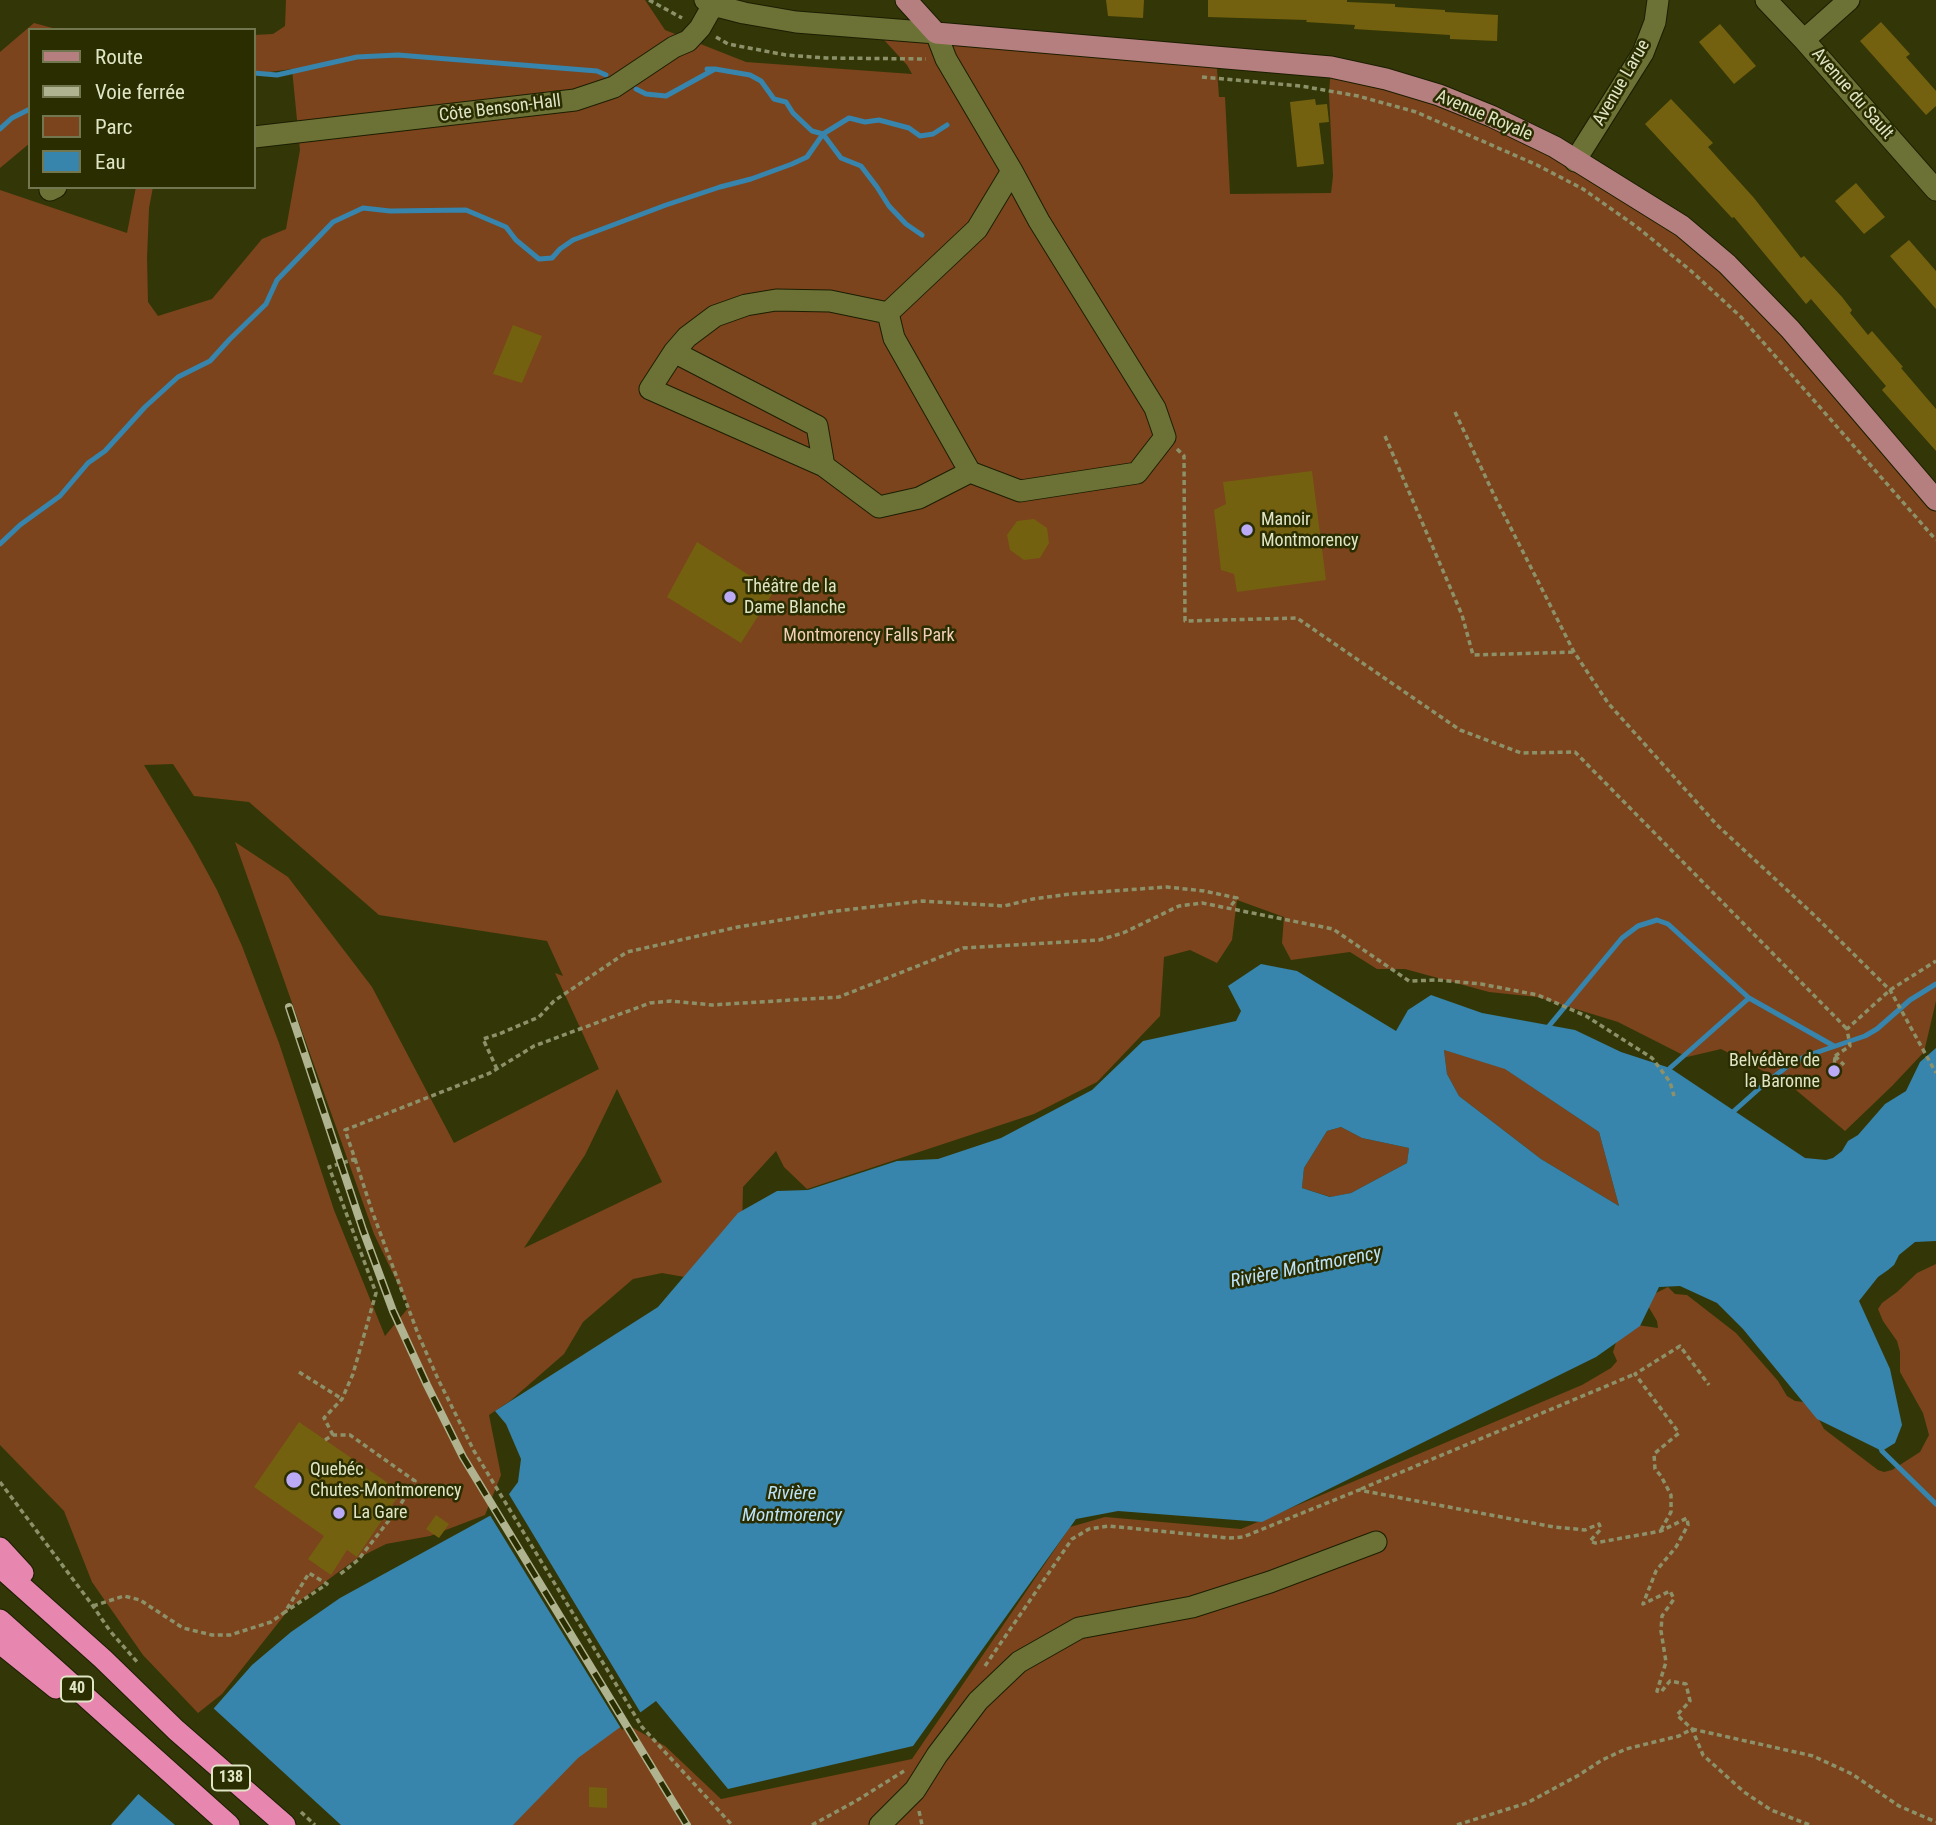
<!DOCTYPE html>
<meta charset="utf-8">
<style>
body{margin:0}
#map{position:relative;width:1936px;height:1825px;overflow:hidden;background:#333707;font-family:"Roboto Condensed",sans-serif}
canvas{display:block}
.legend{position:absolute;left:28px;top:28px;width:228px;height:161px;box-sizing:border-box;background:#2a2d00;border:2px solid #73774f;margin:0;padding:9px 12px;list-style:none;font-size:21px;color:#e0e5c5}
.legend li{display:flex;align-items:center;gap:14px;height:35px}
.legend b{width:35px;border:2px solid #73774f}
</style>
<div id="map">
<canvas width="1936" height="1825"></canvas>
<ul class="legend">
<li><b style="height:9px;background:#b67f7f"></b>Route</li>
<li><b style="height:9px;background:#afb38f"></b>Voie ferrée</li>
<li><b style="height:19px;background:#7b441c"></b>Parc</li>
<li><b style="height:19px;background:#3784ac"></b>Eau</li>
</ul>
</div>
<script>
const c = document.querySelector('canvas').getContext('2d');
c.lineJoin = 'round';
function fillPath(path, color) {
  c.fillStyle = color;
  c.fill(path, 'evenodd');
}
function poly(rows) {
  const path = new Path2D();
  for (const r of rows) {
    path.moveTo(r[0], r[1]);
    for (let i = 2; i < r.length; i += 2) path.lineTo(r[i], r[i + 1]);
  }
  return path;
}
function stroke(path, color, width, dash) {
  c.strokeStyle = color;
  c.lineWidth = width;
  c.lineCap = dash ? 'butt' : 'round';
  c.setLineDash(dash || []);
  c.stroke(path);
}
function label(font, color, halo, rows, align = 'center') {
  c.font = font + ' "Roboto Condensed",sans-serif';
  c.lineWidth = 5;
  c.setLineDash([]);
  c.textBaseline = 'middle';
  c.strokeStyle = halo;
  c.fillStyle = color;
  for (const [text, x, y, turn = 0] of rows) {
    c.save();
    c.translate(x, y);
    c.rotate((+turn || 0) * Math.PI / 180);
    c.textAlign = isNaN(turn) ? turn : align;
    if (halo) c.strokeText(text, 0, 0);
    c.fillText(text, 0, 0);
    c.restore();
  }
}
fillPath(poly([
 [286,0,645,0,665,30,746,62,912,74,907,65,874,29,1216,56,1219,97,1225,97,1230,194,1331,193,1333,176,1329,94,1331,67,1439,95,1682,226,1936,500,1936,1001,1924,1052,1892,1086,1845,1131,1790,1085,1721,1049,1687,1057,1618,1022,1537,997,1489,992,1405,969,1377,969,1350,952,1291,960,1282,943,1284,917,1237,900,1232,940,1217,963,1190,950,1164,957,1160,1016,1097,1082,1034,1114,807,1189,784,1167,776,1151,743,1187,742,1231,696,1279,662,1273,633,1279,583,1322,564,1354,510,1401,489,1415,501,1475,485,1515,430,1536,386,1544,356,1559,290,1608,222,1694,198,1713,143,1655,92,1582,64,1511,0,1445,0,190,127,233,136,187,153,187,149,208,147,258,148,302,158,316,212,299,262,239,286,229,300,150,292,69,254,74,254,35,273,34,285,26],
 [173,764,194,796,249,802,379,915,547,941,563,976,555,973,599,1069,454,1143,372,987,288,877,235,842,374,1234,409,1307,385,1336,334,1210,279,1043,242,946,217,890,193,846,144,765],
 [617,1089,662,1182,524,1248,585,1155],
 [34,23,60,30,30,30,30,143,0,168,0,52],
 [1444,1050,1504,1068,1599,1132,1619,1206,1541,1159,1459,1096,1447,1074],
 [1341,1127,1362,1138,1409,1148,1407,1163,1351,1193,1331,1197,1302,1188,1304,1168,1327,1131],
 [1936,1264,1936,1825,495,1825,605,1712,665,1746,721,1799,912,1759,1070,1527,1105,1517,1241,1529,1582,1385,1611,1368,1617,1361,1613,1352,1621,1326,1630,1324,1658,1328,1657,1321,1645,1301,1651,1292,1656,1293,1668,1287,1675,1294,1687,1295,1736,1333,1778,1381,1787,1396,1795,1401,1803,1402,1817,1416,1824,1429,1878,1470,1884,1472,1892,1470,1920,1452,1929,1435,1923,1413,1900,1372,1900,1352,1897,1341,1883,1321,1878,1309,1882,1303,1897,1292,1917,1273]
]), '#7b441c');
fillPath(poly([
 [1261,964,1297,971,1396,1031,1408,1010,1431,995,1482,1013,1575,1030,1621,1052,1670,1068,1805,1158,1826,1160,1833,1158,1842,1151,1848,1141,1858,1135,1885,1104,1906,1091,1920,1062,1936,1048,1936,1241,1915,1242,1899,1255,1894,1265,1888,1270,1878,1277,1859,1301,1890,1369,1902,1425,1895,1443,1882,1451,1817,1419,1743,1329,1717,1303,1680,1286,1659,1287,1640,1326,1596,1357,1262,1522,1118,1511,1076,1519,913,1746,728,1789,656,1701,578,1758,513,1825,111,1825,252,1665,291,1632,340,1598,495,1513,518,1482,521,1459,506,1424,495,1411,658,1307,738,1213,777,1191,808,1190,897,1161,938,1159,1001,1138,1092,1090,1143,1041,1236,1021,1241,1011,1228,986],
 [1444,1050,1505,1069,1599,1132,1619,1206,1541,1159,1459,1096,1447,1074],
 [1341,1127,1362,1138,1409,1148,1407,1163,1351,1193,1330,1197,1302,1188,1304,1168,1327,1131]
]), '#3784ac');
fillPath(poly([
 [507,1491,642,1715,622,1730,488,1512,492,1510],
 [211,1706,341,1825,175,1825,136,1792]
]), '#333707');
stroke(poly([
 [715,69,750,75,761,81,774,99,786,102,793,113,812,131,823,134,841,158,861,166,877,187,889,206,906,224,922,235],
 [254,73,277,75,357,57,398,55,597,71,606,75],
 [636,89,646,94,666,96,715,69,707,69],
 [0,129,12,118,30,109],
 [0,544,20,525,60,496,88,463,105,451,145,407,178,377,210,361,230,339,266,304,277,280,333,222,363,208,390,211,466,210,506,227,516,240,539,259,552,258,560,249,573,240,666,205,720,187,751,179,792,164,807,157,823,134,849,118,865,122,879,120,909,128,920,136,933,134,947,125],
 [1549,1026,1622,938,1638,926,1657,920,1668,924,1749,998],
 [1670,1068,1749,998,1834,1046],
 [1734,1111,1762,1086,1789,1065,1806,1056,1865,1036,1877,1029,1910,1000,1936,984],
 [1880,1446,1882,1451,1936,1504]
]), '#3784ac', 5);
fillPath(poly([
 [1106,0,1144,0,1143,18,1108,16],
 [1208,0,1347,0,1347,2,1395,4,1395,7,1445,10,1445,12,1498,15,1497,41,1450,39,1450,35,1354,29,1355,25,1306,22,1307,20,1208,17],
 [1881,22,1910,54,1906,57,1936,91,1936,106,1926,115,1860,41],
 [1720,24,1756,66,1734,84,1699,42],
 [1315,99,1316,105,1327,104,1329,122,1319,123,1324,164,1297,167,1290,102],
 [1671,99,1713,143,1708,147,1754,198,1801,258,1804,256,1842,297,1852,310,1850,313,1868,335,1872,331,1903,367,1901,368,1936,409,1936,451,1882,390,1886,386,1811,299,1806,304,1734,217,1732,218,1645,124],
 [1856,183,1885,217,1864,234,1835,201],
 [1909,240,1936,271,1936,309,1890,256],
 [513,325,542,336,522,383,493,374],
 [1312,471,1326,580,1237,592,1234,574,1221,570,1214,510,1226,504,1223,482],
 [1034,519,1047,528,1049,543,1040,558,1024,560,1010,550,1007,535,1017,521],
 [697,542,774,591,741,643,667,597],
 [299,1422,401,1492,357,1557,347,1550,331,1575,308,1559,324,1536,254,1487],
 [436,1515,449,1524,439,1538,426,1529],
 [589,1787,607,1788,607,1808,589,1807]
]), '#74610f');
const minor = poly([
 [705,0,713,5,744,13,796,22,936,33,946,59,1012,171],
 [1766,0,1804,40,1936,190],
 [1804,40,1849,0],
 [254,137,575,100,614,87,674,47,688,41,700,28,713,5],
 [1575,161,1643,53,1655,22,1658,0],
 [1012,171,1039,221,1155,408,1165,437,1137,473,1020,491,970,472,894,338,888,313,977,229,1012,171],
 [50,190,56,187],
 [888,313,830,301,776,300,746,305,715,316,687,337,674,352,650,389,824,466,879,507,919,498,970,472],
 [674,352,817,426,824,466],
 [880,1825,915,1790,937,1755,978,1701,1019,1662,1079,1628,1192,1607,1270,1582,1376,1542]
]);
const major = poly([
 [906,0,936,33,1331,67,1386,79,1439,95,1491,116,1555,147,1682,226,1727,264,1790,329,1936,500]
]);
const highway = poly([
 [0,1548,23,1573],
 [0,1567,103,1659,176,1730,285,1825],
 [0,1620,229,1825],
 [0,1643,56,1688]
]);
stroke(minor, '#1b1e00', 23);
stroke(major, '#1b1e00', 23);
stroke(highway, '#1b1e00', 23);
stroke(poly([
 [649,0,682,18],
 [716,37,728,44,786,55,826,58,926,59],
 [1202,77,1301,86,1358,96,1416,112,1537,165,1583,189,1637,227,1690,270,1741,317,1936,540],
 [1455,412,1494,495,1574,652,1608,703,1717,825,1814,915,1890,990,1936,1073],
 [1385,436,1462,615,1473,655,1574,652],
 [1177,449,1184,456,1185,621,1297,618,1460,730,1521,753,1575,752,1847,1029],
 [1835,1056,1850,1046,1847,1029,1890,990,1936,961],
 [1835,1056,1844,1065],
 [497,1069,483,1039,499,1034,539,1017,554,1001,627,952,738,927,836,911,922,901,1004,906,1033,899,1070,894,1167,887,1204,891,1237,898,1230,907],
 [1834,1071,1835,1056],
 [355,1159,372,1211,418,1334,438,1379,474,1451,642,1727,732,1825],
 [299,1372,342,1399],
 [333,1435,324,1418,342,1399,353,1374,376,1293,329,1167,355,1159,345,1130,490,1073,534,1046,650,1003,671,1001,712,1005,839,997,963,948,1099,940,1123,933,1179,906,1202,903,1333,929,1409,981,1437,980,1481,984,1538,995,1586,1016,1652,1058,1670,1082,1674,1096],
 [325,1440,333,1435,350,1435,415,1481,397,1510,358,1560,339,1575],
 [0,1482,93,1606,110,1631,138,1663],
 [1361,1489,1635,1374],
 [1661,1530,1671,1512,1671,1495,1661,1476,1655,1469,1654,1454,1679,1433,1635,1374,1680,1346,1709,1385],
 [93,1606,124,1596,140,1600,183,1628,212,1635,230,1635,271,1622,285,1612,309,1573,327,1584,285,1612],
 [985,1666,1072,1539,1089,1529,1109,1526,1229,1538,1243,1537,1359,1490,1554,1527,1585,1530,1599,1524,1601,1529,1590,1541,1595,1543,1661,1531,1687,1518,1688,1525,1676,1547,1656,1571,1643,1604,1670,1591,1674,1599,1662,1616,1661,1631,1666,1662,1657,1691,1661,1692,1670,1681,1686,1684,1690,1701,1677,1715,1692,1729,1703,1755,1744,1792,1771,1810,1810,1825],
 [1692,1729,1813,1756,1852,1774,1899,1806,1936,1822],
 [919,1811,922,1825],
 [301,1812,315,1825],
 [812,1825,856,1801,904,1771],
 [1457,1825,1527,1803,1579,1775,1602,1760,1626,1749,1679,1736,1692,1729]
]), '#8d9169', 3.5, [5, 3.5]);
stroke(minor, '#6c7236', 21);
stroke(major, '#b67f7f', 21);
stroke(highway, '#e787af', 21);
const rail = poly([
 [289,1007,363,1230,393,1311,427,1385,463,1457,687,1825]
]);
stroke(rail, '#afb38f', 8);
stroke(rail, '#2a2d00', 5, [16]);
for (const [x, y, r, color] of [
 [1247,530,7,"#bbaaf6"],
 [730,597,7,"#bbaaf6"],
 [1834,1071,7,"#bbaaf6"],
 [294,1480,9,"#bbaaf6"],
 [339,1513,7,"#bbaaf6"]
]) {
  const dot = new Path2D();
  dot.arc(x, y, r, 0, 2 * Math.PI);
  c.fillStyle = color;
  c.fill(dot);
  stroke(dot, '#2a2d00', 2.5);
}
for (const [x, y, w] of [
 [77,1689,32],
 [231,1778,38]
]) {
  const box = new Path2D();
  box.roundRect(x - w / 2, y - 12.5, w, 25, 5);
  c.fillStyle = '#2a2d00';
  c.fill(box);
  stroke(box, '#e0e5c5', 2);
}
label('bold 16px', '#e0e5c5', null, [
 ["40",77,1689],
 ["138",231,1778]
]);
label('18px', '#e0e5c5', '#2a2d00', [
 ["Avenue Larue",1622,83,-60],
 ["Avenue du Sault",1852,94,49],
 ["Côte Benson-Hall",500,109,-7],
 ["Avenue Royale",1484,116,23]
]);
label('18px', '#e0e5c5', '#2a2d00', [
 ["Manoir",1261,520],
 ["Montmorency",1261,541],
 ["Théâtre de la",744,587],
 ["Dame Blanche",744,608],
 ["Belvédère de",1820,1061,"right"],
 ["la Baronne",1820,1082,"right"],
 ["Quebéc",310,1470],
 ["Chutes-Montmorency",310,1491],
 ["La Gare",353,1513]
], 'left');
label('18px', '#f3cfb8', '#2a2d00', [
 ["Montmorency Falls Park",869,636]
]);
label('italic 19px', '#bce2f8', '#2a2d00', [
 ["Rivière Montmorency",1306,1268,-11],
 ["Rivière",792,1494],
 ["Montmorency",792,1516]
]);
</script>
